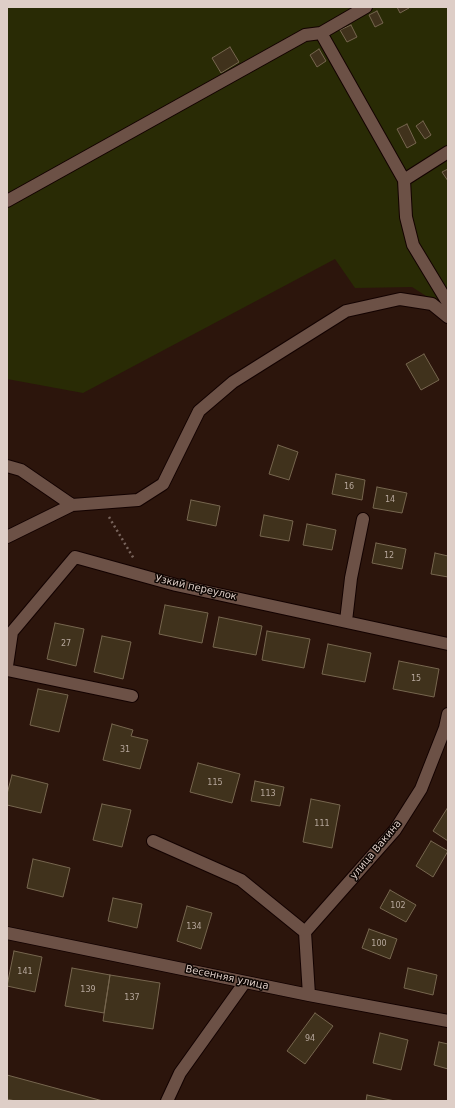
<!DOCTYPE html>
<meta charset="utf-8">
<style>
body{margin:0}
#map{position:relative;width:455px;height:1108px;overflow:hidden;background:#2c150c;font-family:"DejaVu Sans",sans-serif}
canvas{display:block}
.frame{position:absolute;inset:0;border:8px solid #decec7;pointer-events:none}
</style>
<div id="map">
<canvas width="455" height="1108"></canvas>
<div class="frame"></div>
</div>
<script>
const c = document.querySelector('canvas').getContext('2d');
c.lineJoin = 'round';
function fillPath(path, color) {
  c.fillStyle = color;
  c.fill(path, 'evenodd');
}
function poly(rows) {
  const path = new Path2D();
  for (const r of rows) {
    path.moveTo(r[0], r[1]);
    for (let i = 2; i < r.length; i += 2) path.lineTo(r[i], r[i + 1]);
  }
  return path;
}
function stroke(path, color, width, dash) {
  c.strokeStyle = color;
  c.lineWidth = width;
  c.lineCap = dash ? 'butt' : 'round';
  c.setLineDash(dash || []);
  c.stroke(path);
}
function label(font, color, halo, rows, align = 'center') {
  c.font = font + ' "DejaVu Sans",sans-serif';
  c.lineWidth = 3;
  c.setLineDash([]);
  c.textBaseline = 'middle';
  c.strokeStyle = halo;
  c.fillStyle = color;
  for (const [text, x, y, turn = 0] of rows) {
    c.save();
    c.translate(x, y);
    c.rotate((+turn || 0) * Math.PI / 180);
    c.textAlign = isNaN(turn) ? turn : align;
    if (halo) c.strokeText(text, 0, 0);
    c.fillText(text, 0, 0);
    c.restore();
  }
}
fillPath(poly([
 [7,7,448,7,448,310,412,287,355,288,335,259,83,393,7,379]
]), '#292b05');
const building = poly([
 [397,7,409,7,409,8,400,13,397,7],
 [377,11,383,23,375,27,369,15,377,11],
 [351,25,357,37,347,42,340,30,351,25],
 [230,47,239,62,221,73,212,58,230,47],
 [319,49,326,61,317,67,310,55,319,49],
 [423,121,431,135,425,139,416,126,423,121],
 [407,124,416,143,407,148,397,129,407,124],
 [448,169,448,181,442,172,448,169],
 [424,354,439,380,421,390,406,364,424,354],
 [278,445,298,452,289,480,269,474,278,445],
 [336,474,365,480,362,500,332,494,336,474],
 [377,487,407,493,402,513,373,508,377,487],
 [191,500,220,506,216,526,187,520,191,500],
 [264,515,293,521,289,541,260,536,264,515],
 [307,524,336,530,332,550,303,545,307,524],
 [376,543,406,549,402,569,372,563,376,543],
 [435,553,448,556,448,577,431,574,435,553],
 [165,605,208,613,202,643,159,634,165,605],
 [219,617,262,626,256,655,213,647,219,617],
 [55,623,84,629,76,666,47,659,55,623],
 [267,631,310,639,304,668,262,660,267,631],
 [102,636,131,642,123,679,94,672,102,636],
 [328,644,371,653,365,682,322,674,328,644],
 [399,661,439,669,434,697,393,689,399,661],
 [38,689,68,695,59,732,30,725,38,689],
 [112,724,133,730,131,736,148,740,140,769,103,760,112,724],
 [198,763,240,774,232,803,190,792,198,763],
 [12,775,48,784,41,813,7,805,7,794,12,775],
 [255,781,284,787,280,806,251,801,255,781],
 [311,799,340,805,332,848,303,842,311,799],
 [102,804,131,810,122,847,93,840,102,804],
 [448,807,448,841,433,831,448,807],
 [431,841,448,851,433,877,416,866,431,841],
 [33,859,70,868,63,897,27,888,33,859],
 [390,890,416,905,406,922,380,908,390,890],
 [113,898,142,904,137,928,108,921,113,898],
 [187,906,212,913,201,949,177,941,187,906],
 [369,929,397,939,390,959,362,948,369,929],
 [14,951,42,957,35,992,7,986,14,951],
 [72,968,110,975,104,1013,65,1006,72,968],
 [408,968,437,975,433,995,404,988,408,968],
 [110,975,160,983,153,1029,103,1021,110,975],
 [315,1013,333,1026,305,1064,287,1051,315,1013],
 [380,1033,408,1040,401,1070,373,1063,380,1033],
 [439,1042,448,1044,448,1069,434,1065,439,1042],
 [7,1075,103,1101,15,1101,7,1099,7,1075],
 [367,1095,395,1101,366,1101,367,1095]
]);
fillPath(building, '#40321c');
stroke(building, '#76664f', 1);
const minor = poly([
 [321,33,404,180,406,217,413,245,448,303],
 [404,180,448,152],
 [7,201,305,35,321,33,366,7],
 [7,466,21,470,72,505,138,500,163,484,199,411,233,382,346,311,400,299,432,304,448,317],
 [7,537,72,505],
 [346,621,351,578,363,519],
 [7,666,12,632,75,557,176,585,448,644],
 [7,670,132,696],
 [153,841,241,880,305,932,309,995],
 [305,932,395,830,421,789,445,728,448,714],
 [7,933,309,995,448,1021],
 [167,1101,180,1073,245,982]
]);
stroke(minor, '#130200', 14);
stroke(poly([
 [109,517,134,559]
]), '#78645c', 2.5, [2, 3]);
stroke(minor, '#6c5146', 12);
label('8px', '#b6a79c', null, [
 ["16",349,487],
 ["14",390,500],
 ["12",389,556],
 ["27",66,644],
 ["15",416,679],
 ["31",125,750],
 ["115",215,783],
 ["113",268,794],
 ["111",322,824],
 ["102",398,906],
 ["134",194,927],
 ["100",379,944],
 ["141",25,972],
 ["139",88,990],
 ["137",132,998],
 ["94",310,1039]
]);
label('10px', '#decec7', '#0d0502', [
 ["Узкий переулок",196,588,13],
 ["улица Вакина",376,850,-50],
 ["Весенняя улица",227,978,12]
]);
</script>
